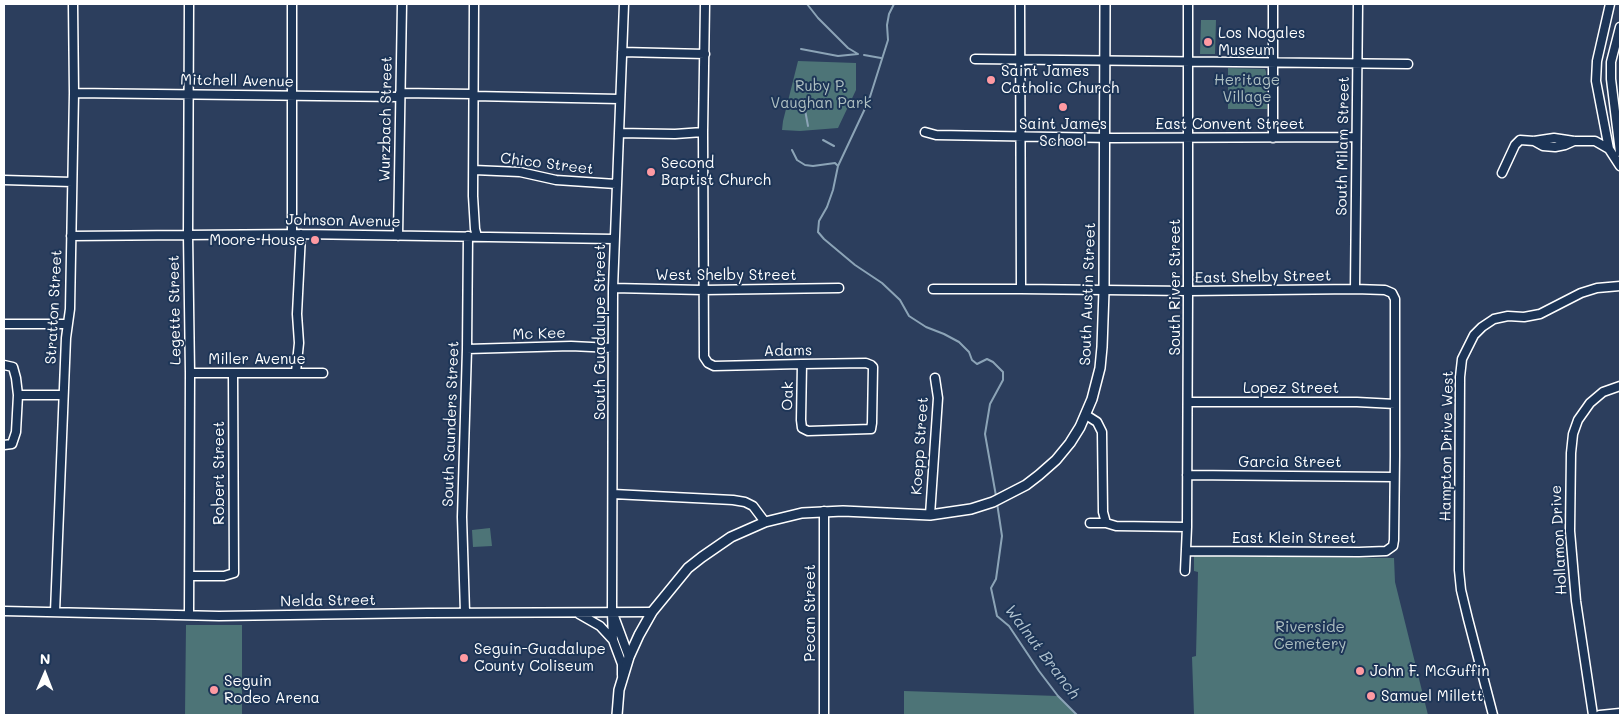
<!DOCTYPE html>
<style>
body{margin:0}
#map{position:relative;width:1624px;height:719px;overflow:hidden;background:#2c3e5d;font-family:Mali,sans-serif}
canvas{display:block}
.frame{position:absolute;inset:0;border:5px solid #fff;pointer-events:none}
.north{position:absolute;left:20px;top:649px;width:50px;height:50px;-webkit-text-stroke:4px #1d3557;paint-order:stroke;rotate:1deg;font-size:14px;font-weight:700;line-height:20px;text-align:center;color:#fff}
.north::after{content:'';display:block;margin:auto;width:18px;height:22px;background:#fff;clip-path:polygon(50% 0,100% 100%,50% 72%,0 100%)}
</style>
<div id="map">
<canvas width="1624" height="719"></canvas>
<div class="frame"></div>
<div class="north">N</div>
</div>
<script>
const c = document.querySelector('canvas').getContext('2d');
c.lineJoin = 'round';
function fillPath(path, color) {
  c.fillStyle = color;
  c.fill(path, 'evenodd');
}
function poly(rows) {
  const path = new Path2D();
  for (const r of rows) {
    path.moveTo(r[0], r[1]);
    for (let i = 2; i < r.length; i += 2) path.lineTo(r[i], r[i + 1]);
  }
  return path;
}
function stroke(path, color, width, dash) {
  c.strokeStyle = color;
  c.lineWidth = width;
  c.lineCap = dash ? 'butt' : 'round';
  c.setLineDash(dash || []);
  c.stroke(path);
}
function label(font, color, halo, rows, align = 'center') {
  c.font = font + ' Mali,sans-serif';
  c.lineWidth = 4;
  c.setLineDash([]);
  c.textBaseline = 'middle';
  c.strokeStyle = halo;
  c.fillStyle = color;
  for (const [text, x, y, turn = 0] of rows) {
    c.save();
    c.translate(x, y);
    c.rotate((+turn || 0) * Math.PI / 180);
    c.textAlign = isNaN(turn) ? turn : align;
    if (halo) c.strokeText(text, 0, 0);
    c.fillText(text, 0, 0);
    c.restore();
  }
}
fillPath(poly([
 [1201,20,1216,20,1215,54,1200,54],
 [798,61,856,63,856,90,838,128,800,131,782,130,783,121],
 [1228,68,1265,69,1266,72,1267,109,1228,109],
 [490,528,492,546,473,547,472,530],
 [1194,556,1394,558,1395,582,1428,715,1194,715,1192,657,1196,656,1198,572,1194,571],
 [186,625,242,625,242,715,185,715],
 [904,691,1058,696,1077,715,904,715]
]), '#4d7477');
stroke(poly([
 [807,4,818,18,848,48,858,54],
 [894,4,889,14,887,25,888,40,869,100,838,166,833,190,827,207,819,221,818,232,824,239,855,265,882,283,900,300,909,316,926,327,944,334,959,342,969,352,972,360,977,364,987,359,993,362,1003,372,1003,380,990,404,985,434,996,496],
 [801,49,838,56,858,54],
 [864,55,881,58],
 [803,99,808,126],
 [823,140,834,146],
 [792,150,797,160,805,165,813,166,835,163,838,166],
 [997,503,1002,536,996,579,991,588,997,616,1009,626,1039,671,1058,696,1077,715]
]), '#8ca4b7', 2);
const minor = poly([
 [189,4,188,235,190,373,189,615],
 [474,4,473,196,475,229,477,236],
 [624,4,613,288,612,611,629,657],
 [705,4,703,132,704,357,708,363,714,366,802,364,866,363,871,365,873,367,872,423,871,429,808,431,802,428,801,420,802,364],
 [1020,4,1021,289],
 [1610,4,1597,61,1596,81,1609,149,1620,166],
 [1620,27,1611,62,1611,79,1620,152],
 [622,52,705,54],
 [975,59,1408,64],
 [74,93,400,97],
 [400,93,473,94],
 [473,96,620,99],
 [925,132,936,135,1113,138,1356,137],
 [619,133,675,134,703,132],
 [1273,138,1273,4],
 [1534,141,1543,146,1555,147,1565,145,1574,141],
 [474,170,520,172,556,180,616,184],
 [1502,173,1515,145,1520,140,1534,141,1554,138,1574,141,1595,141,1609,149],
 [4,180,72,182],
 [292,234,292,4],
 [71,236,301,234,614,239],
 [398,236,402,4],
 [613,288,703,290,839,288],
 [933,289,1021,289,1188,291,1355,289,1385,290,1392,293,1395,299,1395,456,1394,540,1393,546,1386,551,1359,552,1187,551],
 [1355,289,1358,4],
 [4,324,67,324],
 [467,349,571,346,612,348],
 [4,365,13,367,16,378,18,395,16,432,12,444,4,445],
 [296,372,299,343,297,314,301,234],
 [190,373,323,373],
 [18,395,63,395],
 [1188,402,1357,402,1395,404],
 [1086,415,1097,422,1102,432,1103,512,1106,523],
 [1187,475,1394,477],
 [613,494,733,500,745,502,753,506,765,522],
 [824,511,824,715],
 [930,515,938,398,935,378],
 [1090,523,1106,523,1116,526,1187,527],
 [1185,571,1187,527,1188,291,1188,4],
 [190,576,224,576,234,573,233,373],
 [4,611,219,616,428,613,652,612],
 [55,612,66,338,70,309,74,93,73,4],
 [465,612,462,517,467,349,468,236],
 [612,613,613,640,622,664,622,675],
 [579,614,600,626,613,640],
 [1493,715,1468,619,1461,590,1459,570,1460,377,1462,359,1474,335,1482,327,1494,319,1508,316,1524,317,1540,314,1581,293,1597,288,1620,286],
 [1593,715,1576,601,1570,531,1571,453,1573,434,1578,420,1590,403,1603,392,1620,386],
 [1600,715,1620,713]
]);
const major = poly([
 [617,715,619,690,629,657,639,635,652,612,688,568,702,557,731,537,765,522,802,513,843,511,930,515,971,509,993,502,1026,485,1039,475,1056,460,1070,443,1080,427,1092,399,1100,368,1102,347,1104,291,1105,4]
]);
stroke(minor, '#fff', 11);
stroke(major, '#fff', 12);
stroke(minor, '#1d3557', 8);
stroke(major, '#1d3557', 9);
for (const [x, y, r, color] of [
 [1208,42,5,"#ff9aa2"],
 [991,80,5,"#ff9aa2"],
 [1063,107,5,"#ff9aa2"],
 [651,172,5,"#ff9aa2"],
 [315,240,5,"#ff9aa2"],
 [464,658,5,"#ff9aa2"],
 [1360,671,5,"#ff9aa2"],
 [214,690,5,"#ff9aa2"],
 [1371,696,5,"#ff9aa2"]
]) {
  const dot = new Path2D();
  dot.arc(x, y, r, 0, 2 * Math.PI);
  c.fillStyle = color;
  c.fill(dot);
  stroke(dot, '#1d3557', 2);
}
label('15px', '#fff', '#1d3557', [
 ["Los Nogales",1218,33],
 ["Museum",1218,50],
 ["Saint James",1001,71],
 ["Catholic Church",1001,88],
 ["Saint James",1063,124,"center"],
 ["School",1063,141,"center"],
 ["Second",661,163],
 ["Baptist Church",661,180],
 ["Moore House",305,240,"right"],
 ["Seguin-Guadalupe",474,649],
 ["County Coliseum",474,666],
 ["John F. McGuffin",1370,671],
 ["Seguin",224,681],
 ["Rodeo Arena",224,698],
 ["Samuel Millett",1381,696]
], 'left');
label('15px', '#afc0c2', '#1d3557', [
 ["Heritage",1247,80],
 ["Village",1247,97],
 ["Ruby P.",821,86],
 ["Vaughan Park",821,103],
 ["Riverside",1310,627],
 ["Cemetery",1310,644]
]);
label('15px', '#fff', '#1d3557', [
 ["Mitchell Avenue",237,81,1],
 ["Wurzbach Street",386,119,-89],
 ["East Convent Street",1230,124],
 ["South Milam Street",1343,146,-89],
 ["Chico Street",547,164,7],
 ["Johnson Avenue",343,221,1],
 ["West Shelby Street",726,275],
 ["East Shelby Street",1263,277,-1],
 ["South River Street",1175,287,-90],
 ["South Austin Street",1088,294,-88],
 ["Stratton Street",54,307,-87],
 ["Legette Street",175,310,-91],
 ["South Guadalupe Street",600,332,-90],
 ["Mc Kee",539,334,-2],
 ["Adams",788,351,-1],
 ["Miller Avenue",257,359],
 ["Lopez Street",1291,388],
 ["Oak",788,396,-89],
 ["South Saunders Street",451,424,-88],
 ["Koepp Street",920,446,-86],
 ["Hampton Drive West",1447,446,-89],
 ["Garcia Street",1290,462],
 ["Robert Street",219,473,-90],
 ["East Klein Street",1294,538],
 ["Hollamon Drive",1559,540,-93],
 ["Nelda Street",328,601,-1],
 ["Pecan Street",810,613,-90]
]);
label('italic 16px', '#b2c3cf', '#1d3557', [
 ["Walnut Branch",1042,652,53]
]);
</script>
